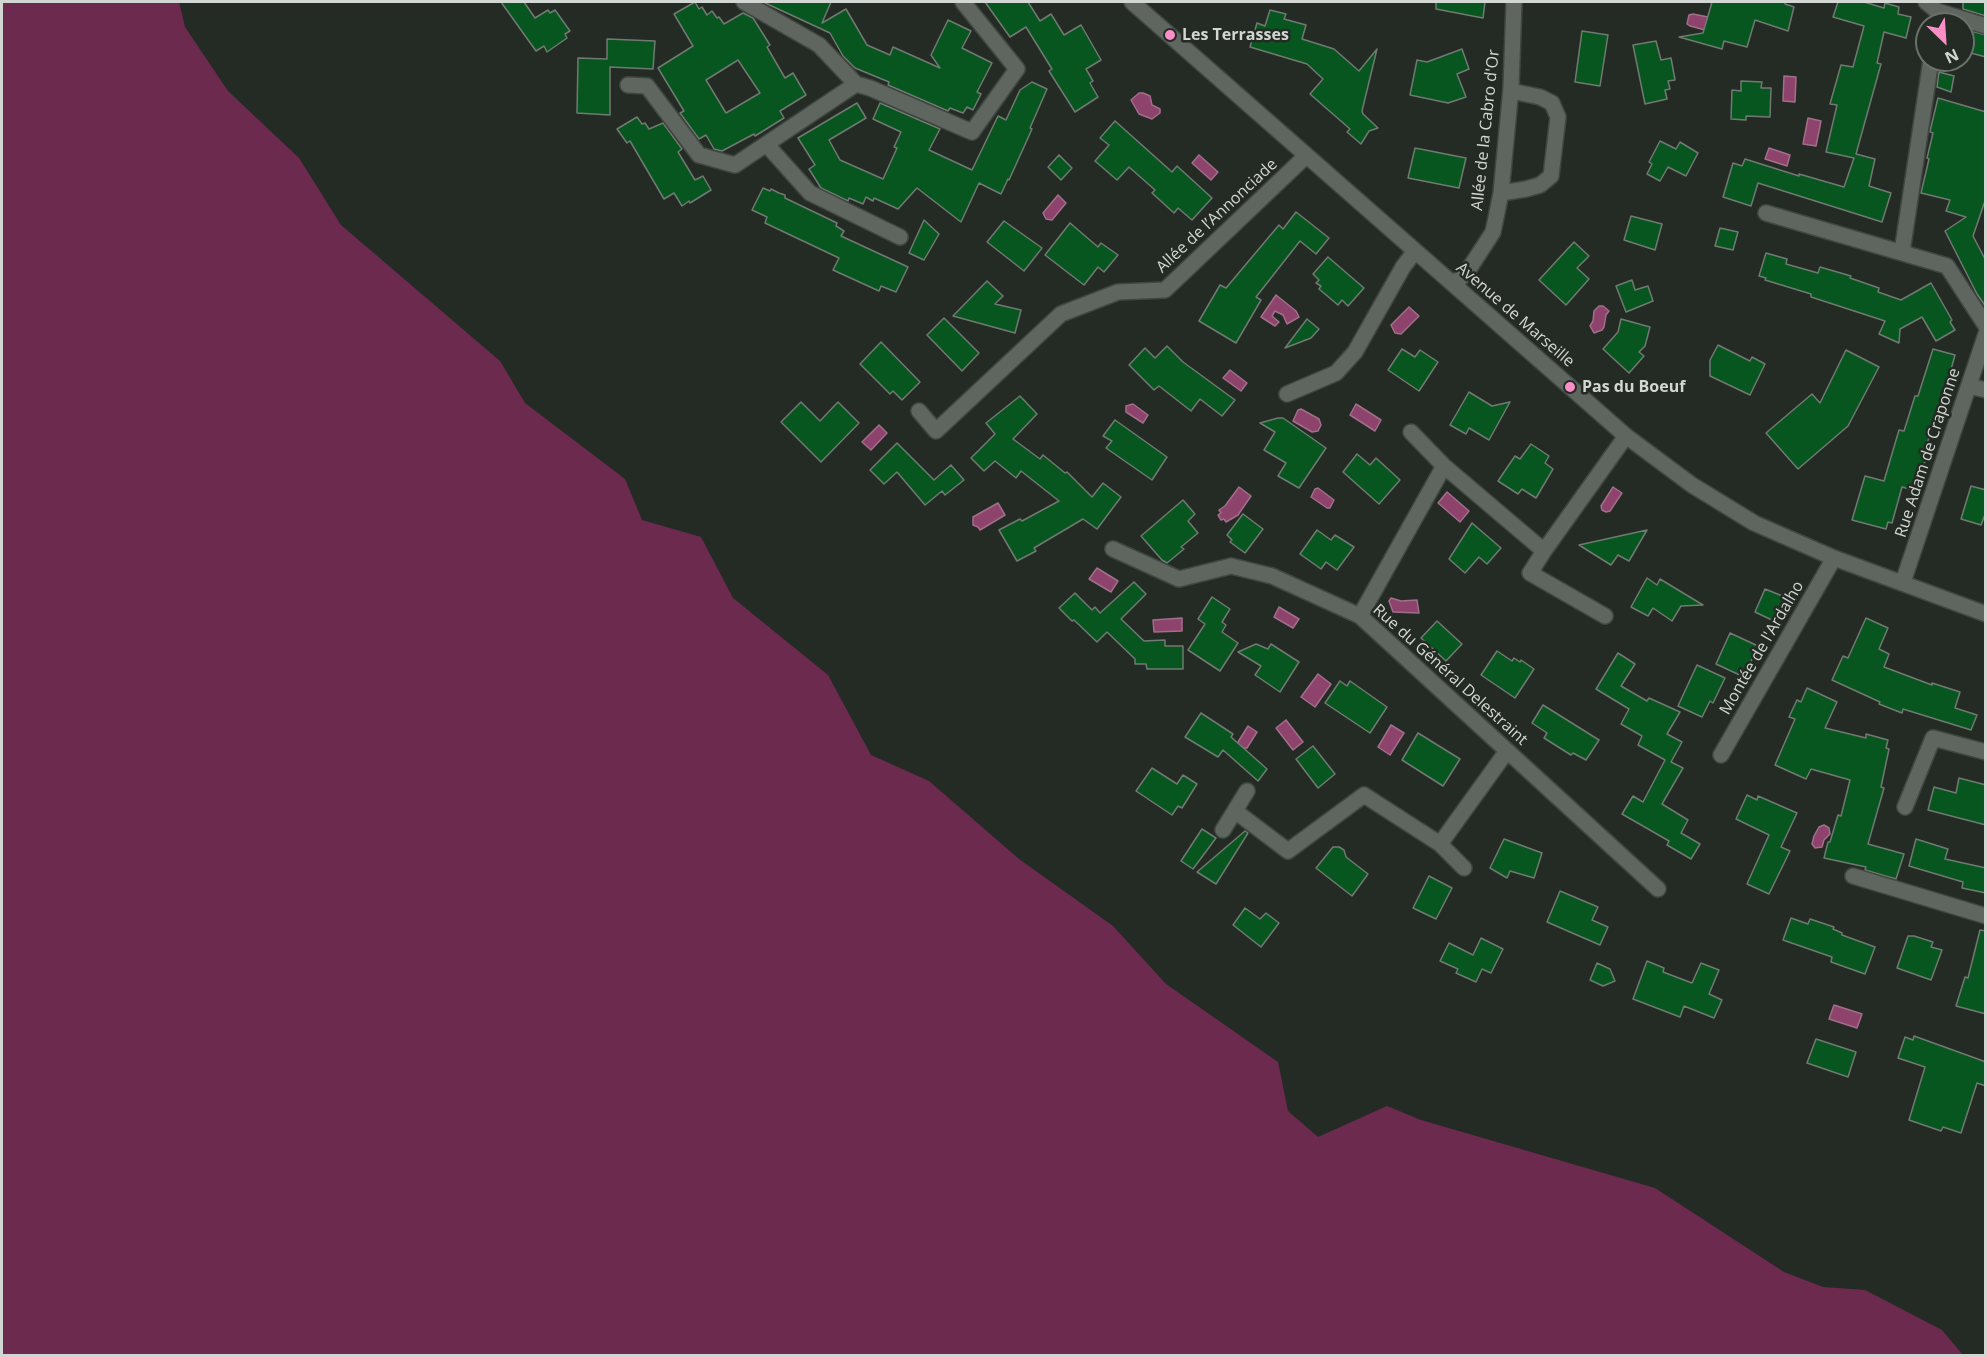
<!DOCTYPE html>
<meta charset="utf-8">
<style>
body{margin:0}
#map{position:relative;width:1987px;height:1357px;overflow:hidden;background:#242b24;font-family:"Open Sans",sans-serif}
canvas{display:block}
.frame{position:absolute;inset:0;border:3px solid #d3d7d3;pointer-events:none}
.north{position:absolute;left:1915px;top:12px;width:60px;height:60px;box-sizing:border-box;background:#242b24;border:2px solid #6a706a;border-radius:50%;rotate:155deg;font-size:16px;font-weight:700;line-height:24px;text-align:center;color:#d3d7d3}
.north::after{content:'';display:block;margin:auto;width:21px;height:27px;background:#fa8fc7;clip-path:polygon(50% 0,100% 100%,50% 72%,0 100%)}
</style>
<div id="map">
<canvas width="1987" height="1357"></canvas>
<div class="frame"></div>
<div class="north">N</div>
</div>
<script>
const c = document.querySelector('canvas').getContext('2d');
c.lineJoin = 'round';
function fillPath(path, color) {
  c.fillStyle = color;
  c.fill(path, 'evenodd');
}
function poly(rows) {
  const path = new Path2D();
  for (const r of rows) {
    path.moveTo(r[0], r[1]);
    for (let i = 2; i < r.length; i += 2) path.lineTo(r[i], r[i + 1]);
  }
  return path;
}
function stroke(path, color, width, dash) {
  c.strokeStyle = color;
  c.lineWidth = width;
  c.lineCap = dash ? 'butt' : 'round';
  c.setLineDash(dash || []);
  c.stroke(path);
}
function label(font, color, halo, rows, align = 'center') {
  c.font = font + ' "Open Sans",sans-serif';
  c.lineWidth = 5;
  c.setLineDash([]);
  c.textBaseline = 'middle';
  c.strokeStyle = halo;
  c.fillStyle = color;
  for (const [text, x, y, turn = 0] of rows) {
    c.save();
    c.translate(x, y);
    c.rotate((+turn || 0) * Math.PI / 180);
    c.textAlign = isNaN(turn) ? turn : align;
    if (halo) c.strokeText(text, 0, 0);
    c.fillText(text, 0, 0);
    c.restore();
  }
}
fillPath(poly([
 [2,2,179,2,185,27,228,91,299,158,341,225,500,361,525,403,625,479,642,520,701,537,733,598,828,675,871,755,929,781,1019,859,1113,926,1166,984,1278,1062,1288,1111,1318,1137,1387,1106,1421,1120,1655,1188,1784,1272,1823,1287,1865,1290,1942,1330,1963,1355,2,1355]
]), '#6d2a4f');
const water = poly([
 [1693,14,1708,17,1705,30,1690,26,1687,24,1689,15,1693,14],
 [1784,76,1796,77,1795,102,1783,101,1784,76],
 [1139,93,1143,93,1150,96,1152,105,1160,109,1160,113,1152,119,1139,114,1131,100,1139,93],
 [1808,118,1821,121,1816,146,1803,144,1808,118],
 [1769,148,1790,155,1787,166,1765,159,1769,148],
 [1199,155,1218,172,1211,180,1192,163,1199,155],
 [1058,195,1066,203,1052,220,1046,219,1043,213,1058,195],
 [1276,295,1296,311,1299,317,1287,324,1283,315,1275,311,1272,316,1279,322,1275,326,1261,317,1276,295],
 [1599,306,1603,306,1609,311,1606,315,1604,327,1602,330,1594,333,1590,326,1593,321,1594,311,1599,306],
 [1409,307,1419,316,1401,334,1395,333,1391,325,1409,307],
 [1230,370,1247,383,1241,391,1223,378,1230,370],
 [1133,404,1148,415,1143,423,1126,412,1126,406,1133,404],
 [1356,404,1381,420,1375,431,1350,415,1356,404],
 [1301,409,1319,419,1321,425,1318,431,1312,432,1293,421,1298,410,1301,409],
 [879,425,887,433,871,450,862,442,879,425],
 [1239,487,1251,496,1238,515,1226,522,1224,519,1221,520,1218,515,1221,513,1219,510,1225,506,1239,487],
 [1613,487,1622,493,1610,511,1606,512,1602,510,1601,506,1613,487],
 [1318,488,1334,500,1330,508,1327,508,1311,497,1315,489,1318,488],
 [1447,492,1469,511,1460,522,1438,503,1447,492],
 [998,503,1005,515,980,530,978,527,973,525,973,517,998,503],
 [1097,568,1118,581,1111,592,1089,579,1097,568],
 [1391,598,1401,601,1417,600,1419,613,1393,612,1389,601,1391,598],
 [1279,607,1299,619,1293,628,1274,617,1279,607],
 [1182,618,1182,631,1154,632,1153,620,1182,618],
 [1318,674,1331,684,1315,707,1301,697,1318,674],
 [1286,720,1303,742,1293,750,1276,728,1286,720],
 [1391,725,1404,733,1390,755,1378,747,1391,725],
 [1248,726,1257,732,1247,748,1240,748,1238,742,1248,726],
 [1824,825,1829,828,1830,834,1824,840,1822,847,1815,848,1812,844,1814,836,1819,827,1824,825],
 [1834,1005,1862,1014,1857,1028,1829,1019,1834,1005]
]);
fillPath(water, '#8d436b');
stroke(water, '#a26f8a', 1.5);
const building = poly([
 [501,2,524,2,535,18,548,10,550,13,555,10,570,31,565,34,567,38,547,52,544,46,536,51,501,2],
 [695,2,699,9,702,7,707,15,712,11,717,18,719,17,724,24,743,13,753,18,770,45,767,47,785,78,793,73,806,95,780,111,784,118,755,136,754,134,722,151,714,149,706,135,699,139,680,113,684,111,658,68,693,46,674,14,695,2],
 [738,60,760,93,726,113,706,80,738,60],
 [763,2,831,2,822,23,846,9,867,45,890,55,893,47,940,68,931,55,948,20,971,31,962,48,992,63,977,92,981,94,973,110,967,107,963,113,950,108,948,111,888,85,889,82,855,68,843,56,830,33,763,2],
 [985,2,1028,2,1040,21,1051,14,1064,35,1081,25,1101,60,1086,69,1093,81,1090,83,1098,97,1075,112,1049,71,1052,69,1026,27,1010,37,985,2],
 [1436,2,1485,2,1483,18,1436,9,1436,2],
 [1712,2,1785,2,1785,4,1794,7,1788,31,1755,20,1747,47,1724,41,1722,49,1679,37,1703,33,1712,2],
 [1838,2,1864,2,1884,8,1885,3,1899,7,1898,14,1911,17,1906,38,1884,32,1877,63,1881,64,1856,154,1875,159,1869,186,1891,193,1882,222,1758,183,1751,206,1723,197,1733,163,1742,166,1745,159,1799,176,1799,174,1844,187,1854,158,1826,152,1837,105,1830,104,1841,65,1853,67,1864,26,1833,17,1838,2],
 [1963,2,1986,2,1986,16,1963,9,1963,2],
 [1270,10,1286,14,1284,19,1306,25,1302,39,1334,49,1359,71,1377,49,1362,111,1363,114,1378,128,1369,131,1361,144,1347,132,1350,129,1310,94,1323,79,1307,64,1250,47,1257,23,1265,26,1270,10],
 [1963,29,1986,35,1986,57,1963,51,1963,29],
 [1582,31,1608,35,1600,86,1575,82,1582,31],
 [607,39,655,41,653,69,610,67,610,115,577,113,578,58,607,59,607,39],
 [1656,41,1661,60,1671,58,1675,80,1668,81,1670,89,1665,90,1667,99,1645,104,1633,45,1656,41],
 [1462,49,1469,69,1457,74,1466,97,1448,103,1410,95,1417,60,1427,62,1462,49],
 [1939,72,1954,76,1951,92,1937,87,1939,72],
 [1741,81,1762,82,1761,88,1771,88,1770,117,1746,116,1746,120,1731,119,1732,90,1741,91,1741,81],
 [1032,82,1047,89,1030,128,1032,129,1009,180,1008,179,1001,194,979,183,961,222,917,188,898,209,874,198,873,201,866,197,863,204,849,198,848,201,821,188,809,169,815,165,798,138,857,103,866,118,829,140,840,160,883,179,897,148,894,147,901,132,873,119,880,103,940,129,929,150,972,170,998,116,1006,120,1020,90,1032,82],
 [1938,98,1986,112,1986,198,1973,236,1986,261,1986,307,1977,294,1945,231,1966,217,1946,211,1950,200,1921,193,1929,159,1927,158,1933,133,1930,132,1931,127,1938,98],
 [637,117,642,124,645,123,649,129,663,123,682,149,678,152,695,180,703,176,711,190,690,203,689,201,682,206,674,193,664,199,630,141,627,143,617,129,637,117],
 [1115,121,1172,172,1177,166,1212,198,1192,220,1178,208,1174,213,1152,193,1155,190,1129,167,1117,180,1095,161,1109,145,1100,138,1115,121],
 [1660,141,1676,149,1680,142,1698,153,1686,176,1668,167,1660,181,1647,174,1652,164,1649,162,1660,141],
 [1415,148,1466,158,1459,188,1408,178,1415,148],
 [1059,155,1072,168,1061,180,1048,167,1059,155],
 [763,188,770,191,771,189,779,193,785,195,785,198,837,223,836,226,844,231,841,236,908,267,896,292,881,286,879,291,833,270,839,258,765,223,767,217,752,210,763,188],
 [1296,212,1329,238,1316,254,1300,241,1256,297,1261,300,1236,343,1199,321,1220,285,1226,288,1279,225,1283,229,1296,212],
 [1631,216,1662,224,1655,250,1624,240,1631,216],
 [924,220,939,234,924,260,909,253,924,220],
 [1004,221,1042,248,1024,271,987,242,1004,221],
 [1070,223,1098,247,1101,243,1118,255,1104,272,1098,267,1084,285,1045,255,1070,223],
 [1720,228,1738,232,1733,250,1715,246,1720,228],
 [1574,242,1589,256,1577,268,1589,279,1566,305,1539,280,1574,242],
 [1766,253,1787,259,1786,264,1818,273,1820,267,1851,276,1850,278,1879,288,1878,292,1901,300,1931,283,1952,320,1950,322,1955,330,1936,341,1922,317,1900,329,1899,343,1879,334,1885,321,1811,297,1811,294,1765,280,1766,278,1759,276,1766,253],
 [1328,257,1364,288,1348,306,1342,300,1338,305,1319,289,1321,286,1316,283,1319,280,1313,274,1328,257],
 [1632,280,1635,290,1648,286,1653,301,1626,312,1616,286,1632,280],
 [987,281,1003,296,995,304,1021,310,1015,333,953,316,987,281],
 [944,318,979,353,962,371,927,335,944,318],
 [1307,319,1319,329,1311,338,1285,348,1307,319],
 [1621,319,1650,327,1645,346,1639,352,1644,356,1629,373,1603,349,1618,332,1621,319],
 [881,342,920,382,902,400,893,391,890,394,860,364,881,342],
 [1718,345,1750,361,1752,357,1765,364,1750,395,1710,376,1710,360,1718,345],
 [1167,346,1183,362,1235,400,1222,416,1200,399,1191,411,1159,386,1154,390,1129,365,1145,348,1155,358,1167,346],
 [1402,349,1415,357,1420,350,1438,362,1419,391,1388,370,1402,349],
 [1933,349,1955,355,1938,417,1935,416,1926,448,1929,449,1922,471,1918,470,1913,490,1902,487,1892,523,1888,522,1886,529,1852,520,1865,476,1884,481,1899,430,1904,431,1915,396,1918,396,1933,349],
 [1846,350,1879,367,1848,426,1798,469,1766,433,1812,394,1820,403,1846,350],
 [1469,392,1492,406,1510,402,1489,440,1469,428,1466,434,1450,425,1469,392],
 [1020,396,1037,414,1013,439,1040,459,1043,455,1065,473,1067,472,1092,497,1103,483,1121,497,1097,529,1083,519,1034,548,1036,551,1017,561,999,530,1020,519,1022,521,1059,501,1021,471,1016,478,995,461,984,471,971,458,995,434,986,423,1020,396],
 [801,402,820,421,838,402,859,423,821,462,781,422,801,402],
 [1278,418,1283,418,1326,448,1299,488,1278,476,1286,463,1264,450,1275,432,1260,423,1278,418],
 [1115,420,1167,457,1152,480,1106,448,1112,441,1103,436,1115,420],
 [897,443,934,480,951,465,964,480,945,495,942,491,925,505,897,472,884,484,870,470,897,443],
 [1531,444,1549,456,1545,463,1553,469,1536,498,1522,489,1518,494,1498,481,1515,456,1520,459,1531,444],
 [1357,454,1370,465,1376,458,1400,480,1379,504,1343,472,1357,454],
 [1971,486,1986,490,1986,512,1981,525,1961,519,1971,486],
 [1183,500,1195,514,1188,521,1198,533,1181,547,1184,549,1167,563,1162,560,1141,536,1183,500],
 [1243,514,1263,529,1245,553,1230,542,1232,540,1227,535,1243,514],
 [1472,523,1501,548,1487,564,1479,557,1465,573,1449,559,1472,523],
 [1317,530,1331,540,1335,535,1354,547,1337,570,1326,562,1321,569,1300,554,1317,530],
 [1647,530,1629,561,1618,555,1611,565,1579,545,1647,530],
 [1647,578,1657,585,1660,579,1703,605,1681,606,1672,621,1653,608,1648,616,1631,607,1647,578],
 [1134,582,1146,594,1121,619,1144,641,1165,640,1165,646,1183,646,1183,669,1147,669,1146,664,1135,664,1135,659,1107,632,1097,642,1074,620,1072,621,1059,608,1075,593,1092,610,1095,607,1100,613,1134,582],
 [1765,589,1785,597,1774,621,1755,612,1765,589],
 [1212,597,1230,609,1222,622,1226,625,1222,632,1238,643,1220,671,1188,650,1205,624,1198,619,1212,597],
 [1866,618,1888,628,1879,649,1889,654,1884,667,1932,685,1932,683,1960,692,1955,708,1977,715,1971,730,1903,709,1902,713,1879,704,1880,702,1832,680,1843,656,1848,658,1866,618],
 [1437,621,1462,644,1446,661,1421,638,1437,621],
 [1730,633,1758,646,1744,677,1716,664,1730,633],
 [1256,644,1268,649,1271,644,1299,662,1280,692,1255,675,1261,666,1238,652,1256,644],
 [1497,651,1512,661,1514,658,1520,662,1521,660,1534,669,1515,698,1481,675,1497,651],
 [1618,653,1635,664,1621,686,1647,701,1649,698,1680,712,1667,734,1682,742,1671,762,1683,768,1662,804,1688,820,1681,833,1700,844,1691,859,1667,845,1669,841,1622,814,1633,796,1643,802,1665,760,1638,745,1642,736,1621,724,1629,709,1596,689,1618,653],
 [1697,665,1725,678,1713,703,1710,701,1702,717,1678,706,1697,665],
 [1340,681,1347,686,1350,681,1387,707,1370,733,1325,703,1340,681],
 [1807,688,1837,702,1825,728,1866,738,1866,734,1888,740,1886,748,1889,749,1881,787,1884,788,1868,844,1904,854,1896,879,1865,870,1866,867,1824,858,1828,842,1830,842,1838,815,1841,816,1850,780,1811,769,1806,779,1775,765,1795,719,1789,717,1797,700,1801,702,1807,688],
 [1543,705,1599,740,1586,760,1573,753,1571,755,1544,738,1547,733,1532,723,1543,705],
 [1201,713,1233,734,1231,737,1267,769,1258,781,1223,750,1218,757,1185,737,1201,713],
 [1418,733,1460,759,1443,786,1402,760,1418,733],
 [1313,746,1335,774,1318,788,1296,759,1313,746],
 [1152,768,1177,784,1183,775,1197,784,1182,808,1178,806,1172,815,1136,791,1152,768],
 [1959,778,1986,785,1986,825,1928,810,1934,787,1956,793,1959,778],
 [1747,795,1757,800,1758,796,1797,813,1781,847,1790,851,1769,894,1747,884,1769,835,1736,819,1747,795],
 [1202,829,1216,838,1193,869,1181,861,1202,829],
 [1245,831,1248,833,1216,884,1197,872,1245,831],
 [1504,839,1542,853,1534,878,1510,871,1507,878,1490,868,1504,839],
 [1916,839,1948,849,1945,859,1986,868,1986,893,1962,888,1963,882,1909,866,1916,839],
 [1333,847,1339,847,1344,850,1346,857,1368,874,1352,896,1316,868,1333,847],
 [1429,876,1452,888,1436,919,1413,908,1429,876],
 [1560,891,1598,907,1592,920,1608,927,1600,945,1547,922,1560,891],
 [1245,908,1260,919,1266,913,1279,923,1261,947,1233,925,1245,908],
 [1791,918,1808,924,1810,919,1834,927,1833,929,1842,933,1842,935,1875,947,1865,974,1831,962,1832,957,1783,940,1791,918],
 [1980,930,1986,931,1986,1014,1956,1006,1965,977,1968,978,1980,930],
 [1908,936,1914,936,1933,942,1931,947,1942,950,1931,980,1897,968,1908,936],
 [1481,938,1503,949,1491,973,1482,969,1476,982,1456,973,1458,969,1440,961,1449,943,1473,955,1481,938],
 [1647,961,1664,968,1663,972,1692,983,1701,963,1719,970,1709,994,1722,1000,1714,1018,1684,1006,1680,1017,1633,999,1647,961],
 [1597,963,1610,969,1615,981,1603,986,1590,980,1597,963],
 [1914,1036,1986,1062,1986,1086,1977,1083,1961,1133,1943,1127,1941,1131,1909,1120,1925,1067,1898,1058,1905,1037,1913,1040,1914,1036],
 [1816,1039,1856,1052,1848,1077,1807,1063,1816,1039]
]);
fillPath(building, '#07551f');
stroke(building, '#717a72', 1.5);
const minor = poly([
 [744,2,819,45,856,84],
 [1132,2,1626,436,1692,485,1754,523,1834,558,1986,614],
 [1926,2,1937,11,1986,26],
 [628,85,647,86,699,155,735,165,856,84,870,88,972,132,1017,69,963,2],
 [767,145,810,193,900,237],
 [1501,193,1526,189,1540,185,1551,176,1558,117,1552,103,1540,97,1511,91],
 [1766,213,1947,266,1986,326],
 [1902,252,1931,60],
 [1454,285,1469,269,1493,232,1501,193,1511,88,1514,2],
 [1969,386,1986,390],
 [1287,394,1336,373,1355,352,1403,267,1415,251],
 [919,411,936,431,1061,314,1118,292,1165,290,1306,156],
 [1411,432,1444,466],
 [1113,549,1179,579,1231,566,1272,576,1360,616,1658,889],
 [1544,551,1530,573,1605,616],
 [1903,582,1986,334],
 [1360,616,1444,466,1544,551,1626,436],
 [1721,755,1834,558],
 [1905,807,1933,738,1986,752],
 [1235,811,1288,851,1364,795,1440,844,1507,751],
 [1223,830,1247,791],
 [1440,844,1464,868],
 [1853,876,1986,916]
]);
stroke(minor, '#404641', 18);
stroke(minor, '#5e665f', 15);
for (const [x, y, r, color] of [
 [1170,35,6,"#fa8fc7"],
 [1570,387,6,"#fa8fc7"]
]) {
  const dot = new Path2D();
  dot.arc(x, y, r, 0, 2 * Math.PI);
  c.fillStyle = color;
  c.fill(dot);
  stroke(dot, '#242b24', 2);
}
label('bold 16px', '#d3d7d3', '#242b24', [
 ["Les Terrasses",1182,35],
 ["Pas du Boeuf",1582,387]
], 'left');
label('16px', '#d3d7d3', '#242b24', [
 ["Allée de la Cabro d'Or",1486,130,-84],
 ["Allée de l’Annonciade",1217,216,-43],
 ["Avenue de Marseille",1515,315,41],
 ["Rue Adam de Craponne",1928,453,-72],
 ["Montée de l'Ardalho",1762,648,-60],
 ["Rue du Général Delestraint",1450,675,42]
]);
</script>
